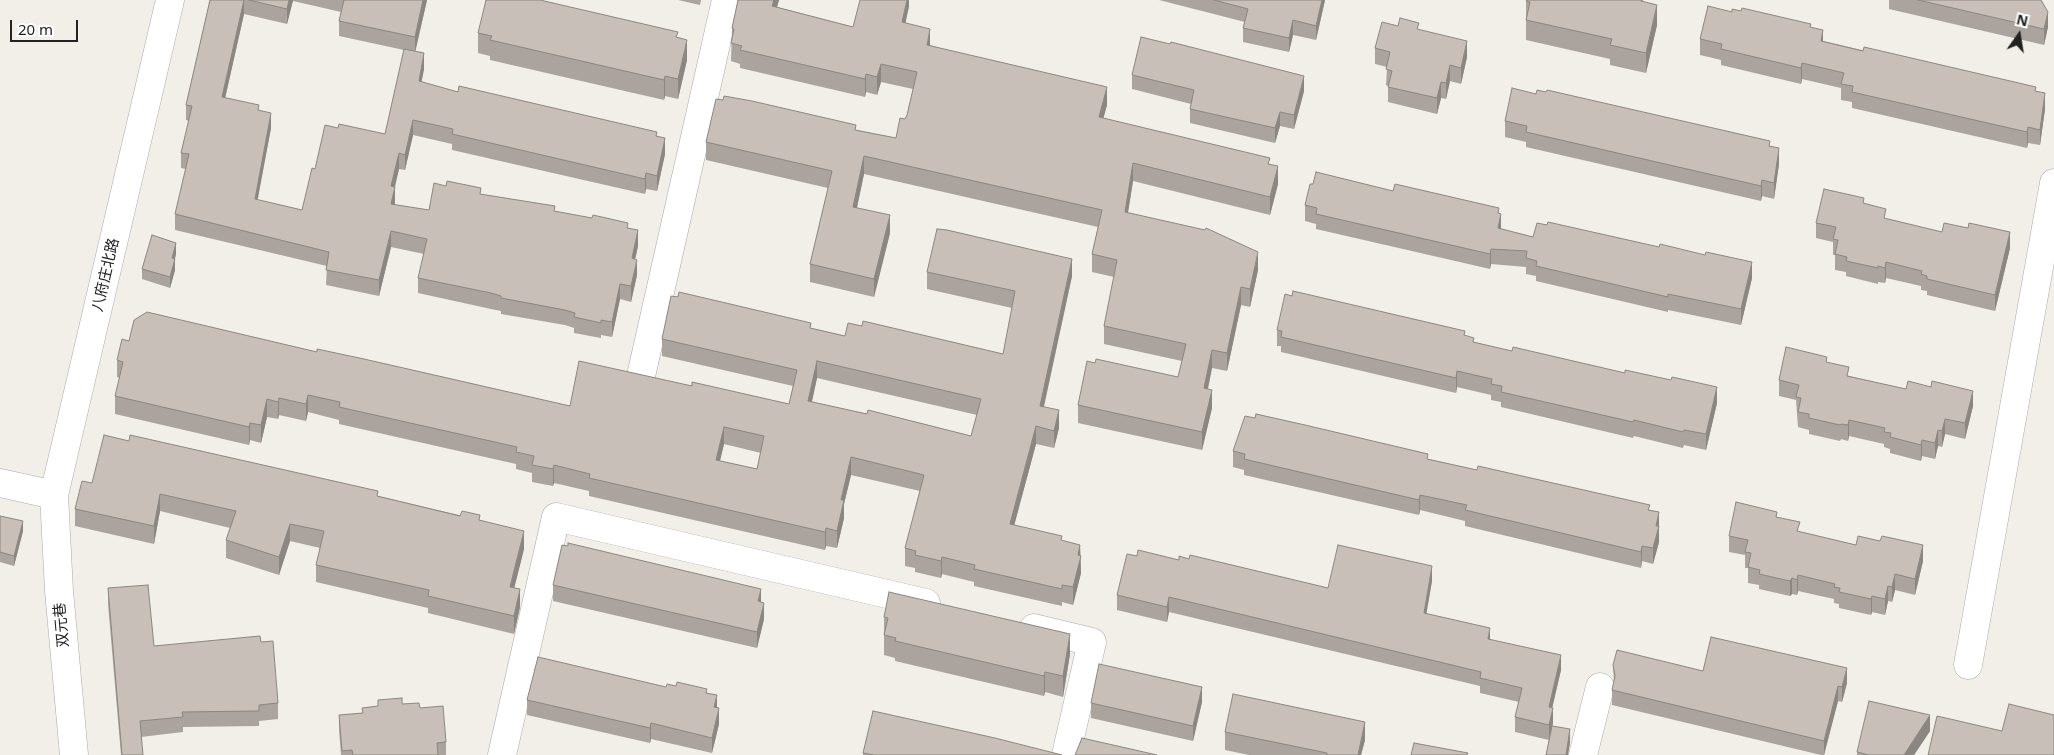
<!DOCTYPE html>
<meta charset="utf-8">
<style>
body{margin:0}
#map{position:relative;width:2054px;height:755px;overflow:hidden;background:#f2efe9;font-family:"Noto Sans",sans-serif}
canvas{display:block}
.north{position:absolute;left:1994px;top:10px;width:50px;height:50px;-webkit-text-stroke:4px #fff;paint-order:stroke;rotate:13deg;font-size:14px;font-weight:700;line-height:20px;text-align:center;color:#222}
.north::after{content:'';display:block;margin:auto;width:18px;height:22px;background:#222;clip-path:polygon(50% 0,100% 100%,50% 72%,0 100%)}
.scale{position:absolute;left:10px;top:20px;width:68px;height:22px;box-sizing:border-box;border:2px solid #222;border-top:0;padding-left:6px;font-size:15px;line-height:18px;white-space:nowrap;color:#222;-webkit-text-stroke:4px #fff;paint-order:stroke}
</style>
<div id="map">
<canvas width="2054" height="755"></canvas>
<div class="north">N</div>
<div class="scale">20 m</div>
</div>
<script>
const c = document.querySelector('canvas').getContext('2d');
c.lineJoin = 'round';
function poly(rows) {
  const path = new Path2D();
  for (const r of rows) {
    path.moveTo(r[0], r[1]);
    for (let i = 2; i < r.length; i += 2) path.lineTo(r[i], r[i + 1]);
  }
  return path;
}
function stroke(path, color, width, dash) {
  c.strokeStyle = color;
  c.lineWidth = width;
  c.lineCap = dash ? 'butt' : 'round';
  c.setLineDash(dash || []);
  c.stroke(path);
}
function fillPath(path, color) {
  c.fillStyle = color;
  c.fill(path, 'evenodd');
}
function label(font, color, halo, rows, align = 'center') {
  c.font = font + ' "Noto Sans","Noto Sans SC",sans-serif';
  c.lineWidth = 4;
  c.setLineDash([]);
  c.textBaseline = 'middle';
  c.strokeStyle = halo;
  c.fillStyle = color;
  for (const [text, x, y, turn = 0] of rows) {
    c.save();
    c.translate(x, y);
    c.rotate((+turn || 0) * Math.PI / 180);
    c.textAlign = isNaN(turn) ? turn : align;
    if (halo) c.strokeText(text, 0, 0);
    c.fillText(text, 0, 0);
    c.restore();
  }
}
const minor = poly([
 [641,376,726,0],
 [1034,628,1092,642,1066,755],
 [1968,665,2054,183],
 [502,755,556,517,926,603],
 [1583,755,1600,687]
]);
const tertiary = poly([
 [0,483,54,495],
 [74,755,59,591,54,495,170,0]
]);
stroke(minor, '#a9a9a9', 29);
stroke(tertiary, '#a9a9a9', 29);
stroke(minor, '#fff', 28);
stroke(tertiary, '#fff', 28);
fillPath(poly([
 [210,0,427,0,415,51,424,69,421,82,458,92,657,136,665,154,657,191,646,189,645,194,452,150,452,144,413,135,405,170,399,169,395,187,394,205,429,210,481,194,628,228,638,246,635,259,637,275,631,302,620,299,612,337,601,335,601,338,574,333,574,328,565,325,501,314,501,311,491,309,418,293,418,278,424,254,391,247,379,296,326,285,327,266,175,230,175,214,186,169,181,168,181,153,189,121,186,120,186,105],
 [293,1,341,12,339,21,339,36,404,50,385,134,338,128,315,169,302,210,257,200,271,128,259,110,225,98,244,14,287,24],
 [678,0,701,0,700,5],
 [738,0,779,0,777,7,853,27,909,0,909,6,905,23,930,45,1107,105,1103,118,1270,164,1278,184,1270,215,1133,181,1128,213,1258,270,1250,307,1241,305,1227,371,1212,368,1208,389,1212,408,1202,450,1078,423,1078,405,1095,363,1178,377,1182,361,1104,344,1104,326,1114,277,1092,272,1092,254,1098,227,864,174,857,208,890,233,874,297,810,282,810,264,828,188,706,160,706,142,856,130,896,138,905,119,907,115,913,89,881,82,877,95,866,92,865,97,740,68,740,64,731,61,732,28],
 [1159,0,1325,0,1316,40,1293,35,1289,52,1243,42,1243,28,1245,22],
 [1643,0,1643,2,1657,25,1646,73,1610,65,1610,59,1526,40,1526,1],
 [1889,0,2041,0,2048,27,2044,45,1889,9],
 [1732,12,1811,27,1823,41,2036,91,2045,109,2040,145,2028,143,2027,148,1852,108,1852,102,1841,100,1841,88,1802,79,1801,84,1721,65,1721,60,1700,55,1700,39],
 [1419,30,1467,57,1461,84,1450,81,1446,99,1441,98,1437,114,1388,102,1388,86,1386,85,1387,67,1375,64,1375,48],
 [478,33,678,37,687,60,678,99,665,96,664,100,490,60,490,56,478,53],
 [1132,75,1304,91,1294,129,1280,126,1275,143,1190,123,1190,109,1191,104,1132,89],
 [1505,121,1770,146,1779,164,1774,199,1762,196,1761,201,1526,147,1526,142,1505,137],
 [1393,191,1499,213,1501,229,1533,237,1752,278,1741,325,1668,310,1668,312,1536,281,1536,276,1526,274,1526,267,1491,264,1490,269,1316,229,1316,224,1305,221,1305,205],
 [1864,204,1886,219,2010,248,1995,311,1927,295,1927,291,1921,290,1921,286,1886,278,1885,283,1878,282,1878,284,1846,276,1846,272,1835,270,1835,255,1833,255,1833,242,1816,238,1816,223],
 [176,254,175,259,175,270,170,288,142,279,142,269],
 [927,272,1072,276,1044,407,1059,428,1054,448,1036,444,1014,525,1062,541,1080,545,1081,573,1073,605,1062,602,1062,606,974,586,974,582,942,574,941,578,915,572,915,568,905,566,905,548,920,491,851,475,844,504,844,518,837,548,826,546,825,550,589,496,589,491,554,483,553,486,532,482,532,473,516,469,516,464,339,424,339,420,308,412,306,421,279,415,278,419,267,417,261,443,250,440,249,445,115,414,115,396,120,378,117,377,117,360,129,341,317,352,570,406,692,386,789,404,793,386,662,356,662,339,811,328,845,336,862,326,1003,354,1012,308,927,289],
 [817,378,977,415,971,436,867,414,812,402],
 [724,444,761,453,757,469,720,461],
 [1277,330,1465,336,1474,342,1717,403,1706,450,1684,445,1683,448,1634,436,1633,438,1501,407,1501,402,1491,400,1491,395,1457,387,1456,393,1281,352,1281,346,1277,346],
 [1827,363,1849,376,1973,406,1965,439,1945,434,1942,447,1938,446,1935,459,1922,456,1921,461,1890,453,1890,449,1884,447,1884,444,1849,436,1848,441,1841,439,1840,441,1809,434,1809,430,1798,427,1796,400,1779,396,1779,380],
 [1233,451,1428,459,1659,512,1659,542,1653,564,1642,561,1641,568,1465,526,1465,521,1420,510,1419,515,1244,475,1244,470,1233,467],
 [92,483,378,496,480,520,524,549,514,588,520,607,514,634,428,613,428,608,316,582,316,565,320,548,290,541,279,575,226,558,226,540,230,528,160,511,154,544,75,526,75,509],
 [0,516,23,531,14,566,0,562],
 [1777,517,1800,532,1923,561,1915,595,1895,590,1892,602,1888,601,1885,615,1872,612,1871,615,1839,608,1839,604,1834,603,1834,599,1798,591,1797,595,1792,594,1790,596,1759,589,1759,585,1748,583,1748,568,1745,568,1745,555,1729,552,1729,536],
 [1137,556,1179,560,1328,588,1432,581,1426,613,1490,639,1561,670,1552,707,1553,723,1552,726,1570,742,1568,755,1546,755,1549,740,1515,732,1515,717,1519,702,1480,693,1480,686,1169,612,1167,622,1117,610,1117,595],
 [553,585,761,602,764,619,757,648,553,601],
 [108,588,154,646,261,642,278,703,278,719,259,721,259,726,183,727,183,732,141,737,143,755,121,755,108,604],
 [884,617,1070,654,1063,697,1045,692,1044,696,895,661,895,658,884,655],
 [1613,665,1703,671,1847,683,1842,702,1838,701,1824,755,1821,755,1612,705,1612,690,1614,682],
 [666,687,707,693,717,708,719,724,712,753,651,739,650,743,527,715,527,700],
 [1202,702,1193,741,1091,718,1091,703],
 [402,704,420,708,446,742,446,755,341,755,339,730,339,715,362,713],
 [1930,731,1914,755,1857,755,1857,752],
 [1225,732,1365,740,1361,755,1249,755,1225,750],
 [863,753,1062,755,863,755]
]), '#aba49e');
fillPath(poly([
 [244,0,244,14,222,112,222,97],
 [289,0,293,0,287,24,287,9],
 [423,0,427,0,415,53,415,37],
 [774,0,779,0,772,24,772,6],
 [907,0,909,0,909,6,902,40,902,22],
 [1322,0,1325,0,1316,40,1316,26],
 [1657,5,1657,25,1646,73,1646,53],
 [2048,12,2048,27,2044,45,2044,29],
 [1293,20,1293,35,1289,52,1289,38],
 [930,29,930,47,927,45],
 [1823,30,1823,46,1821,41],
 [687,40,687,60,678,99,678,79],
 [1467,41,1467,57,1461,84,1461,68],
 [424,53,424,69,419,96,419,81],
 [1802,63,1802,79,1801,84,1801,68],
 [881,64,881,82,877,95,877,77],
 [1450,65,1450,81,1446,99,1446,83],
 [866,74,866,92,865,97,865,79],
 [665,76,665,96,664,100,664,80],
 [1304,76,1304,91,1294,129,1294,115],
 [1441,82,1441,98,1437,114,1437,98],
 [1107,87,1107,105,1099,135,1099,117],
 [2045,93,2045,109,2040,145,2040,130],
 [1280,112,1280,126,1275,143,1275,128],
 [271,113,271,128,255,214,255,199],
 [413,120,413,135,405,170,405,155],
 [2028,127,2028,143,2027,148,2027,132],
 [665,138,665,154,657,191,657,176],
 [1779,148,1779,164,1774,199,1774,183],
 [399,153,399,169,391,202,391,186],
 [864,156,864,174,853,225,853,207],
 [1133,163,1133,181,1125,230,1125,212],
 [1278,166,1278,184,1270,215,1270,197],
 [646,173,646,189,645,194,645,179],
 [1762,180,1762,196,1761,201,1761,186],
 [395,187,395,203,391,220,391,204],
 [1501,214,1501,229,1498,228],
 [890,215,890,233,874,297,874,279],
 [638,230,638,246,632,274,632,258],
 [391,231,391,247,379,296,379,280],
 [2010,232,2010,248,1995,311,1995,295],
 [176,243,176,254,172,269,172,258],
 [1491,249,1491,264,1490,269,1490,254],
 [1258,252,1258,270,1250,307,1250,289],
 [175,259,175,270,170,288,170,277],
 [1072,259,1072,276,1040,423,1040,406],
 [637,260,637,275,631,302,631,286],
 [1752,262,1752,278,1741,325,1741,309],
 [1886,262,1886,278,1885,283,1885,268],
 [620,284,620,299,612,337,612,322],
 [1241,287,1241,305,1227,371,1227,353],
 [1212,350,1212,368,1204,406,1204,388],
 [817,361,817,378,808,418,808,401],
 [1457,371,1457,387,1456,393,1456,378],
 [1717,387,1717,403,1706,450,1706,434],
 [1212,390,1212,408,1202,450,1202,432],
 [1973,391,1973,406,1965,439,1965,423],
 [308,395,308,412,306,421,306,404],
 [279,398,279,415,278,419,278,402],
 [267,399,267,417,261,443,261,425],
 [1059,410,1059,428,1054,448,1054,431],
 [1945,419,1945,434,1942,447,1942,431],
 [1849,420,1849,436,1848,441,1848,425],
 [250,423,250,440,249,445,249,427],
 [1036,426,1036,444,1010,541,1010,524],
 [724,427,724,444,716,477,716,460],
 [1938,430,1938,446,1935,459,1935,443],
 [1922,440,1922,456,1921,461,1921,445],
 [851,457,851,475,844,504,844,518,837,548,837,531,841,500],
 [554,465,554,483,553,486,553,469],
 [160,494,160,511,154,544,154,526],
 [1420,495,1420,510,1419,515,1419,500],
 [1659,512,1659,542,1653,564,1653,548,1656,526],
 [23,521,23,531,14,566,14,556],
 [290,524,290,541,279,575,279,557],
 [826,528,826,546,825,550,825,532],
 [524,531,524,549,510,605,510,587],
 [1080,545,1081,573,1073,605,1073,587,1078,555],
 [1923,545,1923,561,1915,595,1915,579],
 [1642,546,1642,561,1641,568,1641,552],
 [942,557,942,574,941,578,941,561],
 [1432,566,1432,581,1424,628,1424,613],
 [1895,574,1895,590,1892,602,1892,587],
 [1798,575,1798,591,1797,595,1797,580],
 [1792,578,1792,594,1790,596,1790,581],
 [1888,586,1888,601,1885,615,1885,599],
 [520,589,520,607,514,634,514,616],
 [761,589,761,605,758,601],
 [1872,596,1872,612,1871,615,1871,599],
 [1169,597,1169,612,1167,622,1167,607],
 [764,603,764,619,757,648,757,632],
 [1490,628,1490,643,1488,639],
 [1070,634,1070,654,1063,697,1063,676],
 [1561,655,1561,670,1549,722,1549,707],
 [1847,668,1847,683,1842,702,1842,687],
 [1045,672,1045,692,1044,696,1044,676],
 [1838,686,1838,701,1824,755,1824,741],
 [1202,687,1202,702,1193,741,1193,726],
 [717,695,717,711,714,707],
 [719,708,719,724,712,753,712,738],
 [1553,708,1553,723,1549,740,1549,725],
 [1930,715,1930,731,1914,755,1904,755],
 [1365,722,1365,740,1361,755,1358,755],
 [651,723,651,739,650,743,650,728],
 [1570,729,1570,742,1568,755,1566,755]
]), '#8b8681');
const building = poly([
 [210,0,244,0,222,97,259,105,258,110,271,113,255,199,302,210,312,168,315,169,325,125,338,128,339,124,385,134,404,49,424,53,419,81,458,92,459,86,657,132,656,136,665,138,657,176,646,173,645,179,452,134,453,129,413,120,405,155,399,153,391,186,395,187,391,204,429,210,434,183,446,186,447,181,481,188,480,194,555,206,554,211,592,218,593,215,628,223,627,228,638,230,632,258,637,260,631,286,620,284,612,322,601,320,601,323,574,317,575,313,565,310,501,298,501,296,491,293,418,278,427,239,391,231,379,280,326,270,329,252,175,214,189,154,181,153,192,106,186,105,210,0],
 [249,0,289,0,287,9,249,0],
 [344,0,423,0,415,37,339,21,344,0],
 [486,0,540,0,678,32,676,37,687,40,678,79,665,76,664,80,490,40,492,36,478,33,486,0],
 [738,0,774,0,772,6,853,27,860,0,907,0,902,22,930,29,927,45,1107,87,1099,117,1270,158,1268,164,1278,166,1270,197,1133,163,1125,212,1205,230,1206,228,1258,252,1250,289,1241,287,1227,353,1212,350,1204,388,1212,390,1202,432,1078,405,1087,361,1095,363,1096,359,1178,377,1186,344,1104,326,1117,260,1092,254,1102,210,864,156,853,207,890,215,874,279,810,264,832,171,706,142,716,99,723,100,724,96,752,101,856,125,855,130,896,138,900,118,905,119,907,115,917,72,881,64,877,77,866,74,865,79,740,50,742,46,731,43,734,29,732,28,738,0],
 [1214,0,1322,0,1316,26,1293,20,1289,38,1243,28,1248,9,1214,0],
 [1527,0,1641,0,1641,1,1657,5,1646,53,1610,45,1612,39,1526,20,1530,2,1526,1,1527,0],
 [1918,0,2041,0,2048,12,2044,29,1918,0],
 [1708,6,1732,12,1732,9,1741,11,1742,8,1811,24,1810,27,1823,30,1821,41,1863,51,1864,47,2036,87,2035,91,2045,93,2040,130,2028,127,2027,132,1852,92,1853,86,1841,84,1844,73,1802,63,1801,68,1721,49,1722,44,1700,39,1708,6],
 [1400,18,1419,23,1417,29,1467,41,1461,68,1450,65,1446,83,1441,82,1437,98,1388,87,1392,71,1386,69,1390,52,1375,48,1382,22,1398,26,1400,18],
 [1141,37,1170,44,1171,42,1304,76,1294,115,1280,112,1275,128,1190,109,1194,90,1132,75,1141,37],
 [1512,88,1536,94,1537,90,1546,92,1547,90,1770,141,1769,146,1779,148,1774,183,1762,180,1761,186,1526,132,1527,126,1505,121,1512,88],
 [1316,172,1393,191,1395,184,1499,208,1498,213,1501,214,1498,228,1533,237,1537,223,1547,225,1548,222,1659,247,1660,244,1705,255,1706,252,1752,262,1741,309,1668,294,1668,297,1536,266,1537,261,1526,258,1527,251,1491,249,1490,254,1316,214,1317,208,1305,205,1310,184,1313,184,1316,172],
 [1824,189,1864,198,1863,203,1886,209,1884,218,1942,232,1944,223,1968,228,1969,223,2010,232,1995,295,1927,279,1927,276,1921,274,1922,271,1886,262,1885,268,1878,266,1878,268,1846,261,1847,257,1835,254,1838,240,1833,239,1836,227,1816,223,1824,189],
 [937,229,947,230,1072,259,1040,406,1059,410,1054,431,1036,426,1010,524,1062,536,1061,540,1080,545,1078,555,1081,556,1073,587,1062,585,1062,589,974,569,975,565,942,557,941,561,915,555,916,551,905,548,924,475,851,457,841,500,844,500,837,531,826,528,825,532,589,478,590,474,554,465,553,469,532,465,534,456,516,452,517,447,339,407,340,402,308,395,306,404,279,398,278,402,267,399,261,425,250,423,249,427,115,396,123,362,117,360,122,339,129,341,134,320,147,312,317,352,317,349,364,359,570,406,579,361,692,386,692,382,789,404,797,370,662,339,671,296,678,297,679,292,811,323,810,328,845,336,848,323,862,326,863,321,1003,354,1015,291,927,272,937,229],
 [817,361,981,399,971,436,868,410,867,414,808,401,817,361],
 [724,427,764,436,757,469,716,460,724,427],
 [152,235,176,243,172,258,175,259,170,277,142,269,152,235],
 [1293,291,1465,331,1464,335,1474,338,1473,342,1512,351,1513,347,1625,373,1625,370,1671,380,1672,377,1717,387,1706,434,1684,430,1683,432,1634,420,1633,422,1501,392,1502,386,1491,384,1492,379,1457,371,1456,378,1281,337,1282,331,1277,330,1285,294,1292,296,1293,291],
 [1786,347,1827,357,1826,362,1849,367,1847,376,1906,389,1908,381,1931,387,1932,381,1973,391,1965,423,1945,419,1942,431,1938,430,1935,443,1922,440,1921,445,1890,437,1891,433,1884,432,1885,428,1849,420,1848,425,1841,424,1840,425,1809,418,1809,414,1798,412,1801,398,1796,397,1799,385,1779,380,1786,347],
 [1256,414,1305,425,1428,454,1427,459,1477,470,1478,466,1650,505,1648,510,1659,512,1656,526,1659,526,1653,548,1642,546,1641,552,1465,510,1467,505,1420,495,1419,500,1244,459,1245,454,1233,451,1245,416,1255,418,1256,414],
 [104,435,129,441,130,435,378,491,377,496,460,516,462,511,480,515,479,520,524,531,510,587,520,589,514,616,428,596,429,590,316,565,324,531,290,524,279,557,226,540,236,511,160,494,154,526,75,509,82,481,92,483,104,435],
 [1736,502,1777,512,1776,517,1800,522,1797,531,1856,545,1858,536,1880,541,1882,536,1923,545,1915,579,1895,574,1892,587,1888,586,1885,599,1872,596,1871,599,1839,592,1840,588,1834,587,1835,584,1798,575,1797,580,1792,578,1790,581,1759,574,1760,570,1748,567,1751,553,1745,552,1748,540,1729,536,1736,502],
 [0,516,23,521,14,556,0,552,0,516],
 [568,543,761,589,758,601,764,603,757,632,553,585,562,545,568,546,568,543],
 [1338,545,1432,566,1424,613,1490,628,1488,639,1561,655,1549,707,1553,708,1549,725,1515,717,1522,688,1480,678,1481,672,1169,597,1167,607,1117,595,1127,554,1137,556,1138,550,1179,560,1179,556,1189,559,1190,555,1328,588,1338,545],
 [148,585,154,646,260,636,261,642,273,641,278,703,259,705,259,711,182,712,183,717,140,721,143,755,122,755,108,588,148,585],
 [889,592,1070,634,1063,676,1045,672,1044,676,895,641,896,638,884,635,888,618,884,617,889,592],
 [1711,637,1847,668,1842,687,1838,686,1824,741,1612,690,1615,676,1613,665,1617,650,1703,671,1711,637],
 [538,657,666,687,667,684,676,686,677,682,707,689,706,693,717,695,714,707,719,708,712,738,651,723,650,728,527,700,538,657],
 [1099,664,1202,687,1193,726,1091,703,1099,664],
 [1233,694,1365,722,1358,755,1327,755,1327,753,1225,732,1233,694],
 [402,698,402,704,419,703,420,708,443,706,446,742,437,743,438,755,353,755,352,750,342,751,339,715,363,713,362,708,378,706,378,700,402,698],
 [1869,701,1930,715,1904,755,1869,755,1857,752,1869,701],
 [2009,704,2054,715,2054,755,1928,755,1937,716,2002,731,2009,704],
 [873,711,995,738,1062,755,874,755,863,753,873,711],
 [1552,726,1570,729,1566,755,1546,755,1552,726],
 [1082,738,1157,755,1075,755,1082,738],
 [1414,743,1468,753,1467,755,1411,755,1414,743]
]);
fillPath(building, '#c7bfb8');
stroke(building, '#8b8681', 1);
label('15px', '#222', '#fff', [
 ["八府庄北路",106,275,-77],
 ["双元巷",62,625,-95]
]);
</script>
